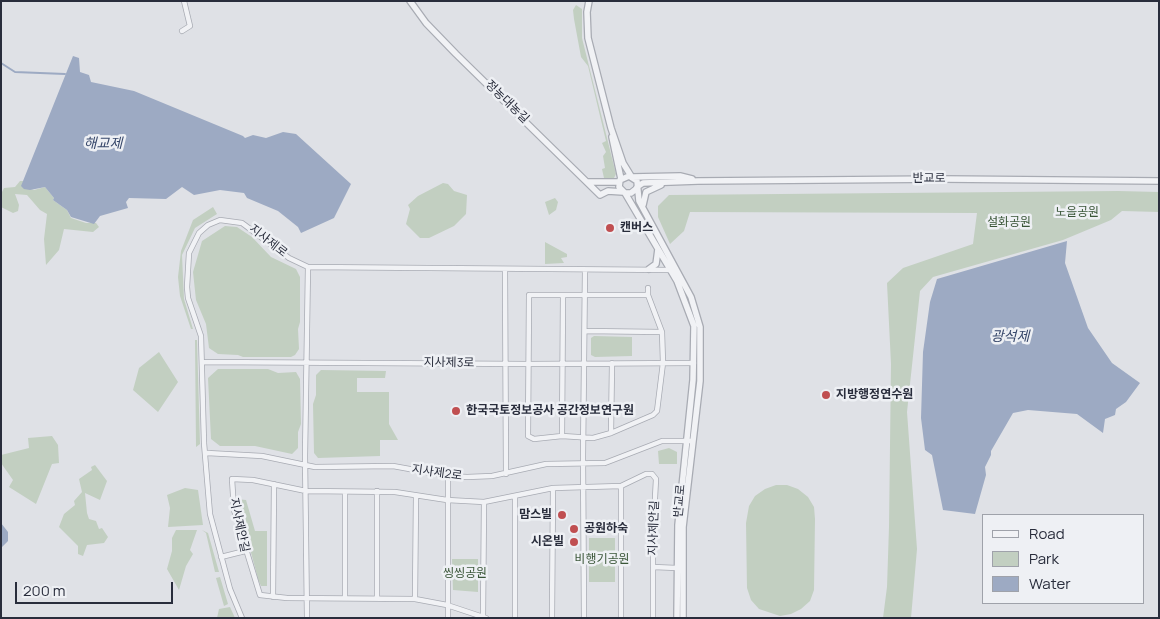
<!DOCTYPE html>
<meta charset="utf-8">
<style>
body{margin:0}
#map{position:relative;width:1160px;height:619px;overflow:hidden;background:#dfe1e6;font-family:Manrope,sans-serif}
canvas{display:block}
.frame{position:absolute;inset:0;border:2px solid #292d3c;pointer-events:none}
.legend{position:absolute;left:982px;top:514px;width:162px;height:90px;box-sizing:border-box;background:#eef0f4;border:1px solid #9fa2aa;margin:0;padding:6px 9px;list-style:none;font-size:15px;color:#292d3c}
.legend li{display:flex;align-items:center;gap:10px;height:25px}
.legend b{width:25px;border:1px solid #9fa2aa}
.scale{position:absolute;left:15px;top:582px;width:158px;height:22px;box-sizing:border-box;border:2px solid #292d3c;border-top:0;padding-left:6px;font-size:15px;line-height:18px;white-space:nowrap;color:#292d3c;-webkit-text-stroke:4px #eef0f4;paint-order:stroke}
</style>
<div id="map">
<canvas width="1160" height="619"></canvas>
<div class="frame"></div>
<ul class="legend">
<li><b style="height:6px;background:#f1f2f5"></b>Road</li>
<li><b style="height:14px;background:#c2cfc1"></b>Park</li>
<li><b style="height:14px;background:#9daac3"></b>Water</li>
</ul>
<div class="scale">200 m</div>
</div>
<script>
const c = document.querySelector('canvas').getContext('2d');
c.lineJoin = 'round';
function fillPath(path, color) {
  c.fillStyle = color;
  c.fill(path, 'evenodd');
}
function poly(rows) {
  const path = new Path2D();
  for (const r of rows) {
    path.moveTo(r[0], r[1]);
    for (let i = 2; i < r.length; i += 2) path.lineTo(r[i], r[i + 1]);
  }
  return path;
}
function stroke(path, color, width, dash) {
  c.strokeStyle = color;
  c.lineWidth = width;
  c.lineCap = dash ? 'butt' : 'round';
  c.setLineDash(dash || []);
  c.stroke(path);
}
function label(font, color, halo, rows, align = 'center') {
  c.font = font + ' Manrope,"Noto Sans KR",sans-serif';
  c.lineWidth = 5;
  c.setLineDash([]);
  c.textBaseline = 'middle';
  c.strokeStyle = halo;
  c.fillStyle = color;
  for (const [text, x, y, turn = 0] of rows) {
    c.save();
    c.translate(x, y);
    c.rotate((+turn || 0) * Math.PI / 180);
    c.textAlign = isNaN(turn) ? turn : align;
    if (halo) c.strokeText(text, 0, 0);
    c.fillText(text, 0, 0);
    c.restore();
  }
}
fillPath(poly([
 [576,5,582,9,582,38,616,174,614,178,604,178,602,169,605,168,603,156,606,152,602,143,606,141,588,66,581,57,574,19,573,10],
 [20,181,24,181,22,186,34,190,45,187,54,198,53,200,67,210,71,218,86,223,96,223,99,227,93,232,64,229,59,250,46,265,44,239,47,214,40,210,27,195,15,194,19,205,18,211,13,213,1,207,1,194,4,188,15,187],
 [443,183,448,184,454,191,467,195,466,214,454,226,429,238,420,238,406,224,410,209,408,205,418,196],
 [1118,191,1159,192,1159,212,1122,211,1111,220,1063,240,933,277,920,291,907,412,917,549,911,618,883,618,887,587,889,527,891,364,887,283,903,268,973,244,977,213,690,212,684,231,670,244,658,217,658,206,669,195],
 [555,198,558,202,556,210,549,215,545,202],
 [213,207,217,214,195,228,182,255,184,299,193,329,191,329,180,296,178,277,181,251,193,220],
 [225,226,237,227,252,237,271,257,296,269,300,277,300,322,298,329,299,349,295,355,291,357,243,357,238,355,218,354,209,348,206,324,196,300,193,272,202,241],
 [545,242,567,254,567,257,561,258,564,263,545,264],
 [594,336,632,337,632,356,595,357,591,355,591,338],
 [195,340,197,340,200,444,196,447],
 [159,352,178,382,158,412,133,390,139,368],
 [218,369,268,369,278,373,296,372,300,379,301,424,298,432,298,448,292,454,255,446,220,446,211,439,208,378],
 [321,370,386,371,385,378,357,378,357,392,389,392,389,424,398,440,380,440,380,456,318,458,314,453,313,404,316,395,316,375],
 [52,436,58,445,59,463,52,464,36,504,9,487,13,480,1,463,1,455,29,448,28,438],
 [669,448,677,452,677,464,659,464,658,451],
 [95,465,107,481,100,500,85,493,87,513,89,519,96,521,99,529,102,528,108,537,104,543,87,545,83,556,78,554,78,546,59,527,64,514,75,505,74,501,82,492,79,479,92,470,91,467],
 [776,485,787,485,798,489,808,497,814,507,815,519,814,590,810,601,801,609,791,614,780,616,759,609,751,600,747,588,746,523,749,506,755,496,765,489],
 [185,488,198,490,203,525,168,527,170,508,167,495],
 [237,499,246,500,255,531,267,531,267,586,261,586,258,579],
 [176,530,197,530,190,550,193,554,186,566,179,590,167,569,172,551,172,538],
 [202,530,208,533,219,572,215,572,206,533],
 [589,538,615,538,615,582,589,582],
 [452,559,478,559,478,592,453,590],
 [220,577,228,604,224,606,216,578],
 [230,607,235,618,217,618,219,609]
]), '#c2cfc1');
fillPath(poly([
 [73,56,79,58,80,72,89,75,91,82,134,91,243,136,245,138,253,135,266,138,283,132,296,134,351,184,334,218,301,233,298,227,278,211,247,198,244,193,220,190,194,195,182,187,166,199,129,198,126,202,128,208,100,216,94,224,71,217,67,210,53,200,54,198,45,187,30,190,24,189,21,186],
 [1067,241,1065,263,1088,328,1112,363,1140,383,1126,402,1116,409,1115,415,1105,419,1103,433,1077,414,1028,410,1013,413,991,451,991,455,985,467,986,475,975,514,943,510,932,455,925,450,921,418,923,352,930,302,937,279],
 [1,523,8,532,8,541,1,548]
]), '#9daac3');
stroke(poly([
 [1,63,15,72,65,74]
]), '#9daac3', 2);
const minor = poly([
 [182,31,190,26,184,1],
 [505,270,506,474],
 [648,288,648,295,662,332],
 [585,331,662,332,663,363,657,411,653,415,611,433,593,438,562,436,534,439,528,436,529,295,648,295],
 [203,362,528,364,694,363],
 [611,433,612,363],
 [562,436,563,295],
 [207,453,262,456,315,467,393,466,448,476,467,477,492,476,546,464,605,463,662,441,692,441],
 [515,496,515,618],
 [221,557,245,551],
 [653,567,677,568],
 [273,597,274,484],
 [377,597,377,491],
 [345,598,345,492],
 [415,599,416,496],
 [483,617,484,502],
 [242,618,230,589,210,514,204,443,201,336,188,298,187,287,189,253,199,233,208,225,220,220,242,223,289,258,308,267,671,270],
 [307,618,305,456,308,267],
 [448,618,448,476],
 [486,618,447,605,415,599,287,598,260,595,234,510,232,479,253,480,306,491,395,492,447,500,484,502,553,488,621,486,646,474,652,474,656,479,653,536,653,618],
 [552,618,553,488],
 [584,618,583,456,585,270],
 [621,618,621,486]
]);
const tertiary = poly([
 [410,1,426,23,456,54,600,195,608,191,623,192],
 [589,1,587,12,588,38,611,128,623,163,631,176],
 [612,137,621,179],
 [632,177,680,176,692,179],
 [587,182,619,182],
 [637,187,643,183,698,181,944,179,1159,181],
 [636,189,631,193,625,193,619,187,620,180,629,176,637,181,639,201,691,297,700,327,700,381,683,527,683,618],
 [625,193,677,281,694,326,693,380,678,525,677,618],
 [643,205,646,192,661,185],
 [649,269,656,264,658,249]
]);
stroke(minor, '#a8abb3', 6);
stroke(tertiary, '#a8abb3', 8);
stroke(minor, '#f1f2f5', 4.5);
stroke(tertiary, '#f1f2f5', 5.5);
for (const [x, y, r, color] of [
 [610,228,5,"#c04f51"],
 [826,395,5,"#c04f51"],
 [456,411,5,"#c04f51"],
 [562,515,5,"#c04f51"],
 [574,529,5,"#c04f51"],
 [574,542,5,"#c04f51"]
]) {
  const dot = new Path2D();
  dot.arc(x, y, r, 0, 2 * Math.PI);
  c.fillStyle = color;
  c.fill(dot);
  stroke(dot, '#eef0f4', 2);
}
label('12px', '#292d3c', '#eef0f4', [
 ["정농대농길",507,102,44],
 ["반교로",929,179],
 ["지사제로",268,241,38],
 ["지사제3로",449,363,1],
 ["지사제2로",437,473,8],
 ["반교로",680,501,-85],
 ["지사제안길",239,525,78],
 ["지사제안길",654,528,-88]
]);
label('12px', '#3a5638', '#eef0f4', [
 ["노을공원",1077,213],
 ["설화공원",1009,223],
 ["비행기공원",602,560],
 ["씽씽공원",465,574]
]);
label('bold 12px', '#292d3c', '#eef0f4', [
 ["캔버스",620,228],
 ["지방행정연수원",836,395],
 ["한국국토정보공사 공간정보연구원",466,411],
 ["맘스빌",552,515,"right"],
 ["공원하숙",584,529],
 ["시온빌",564,542,"right"]
], 'left');
label('italic 14px', '#38486b', '#eef0f4', [
 ["해교제",103,144],
 ["광석제",1010,337]
]);
</script>
